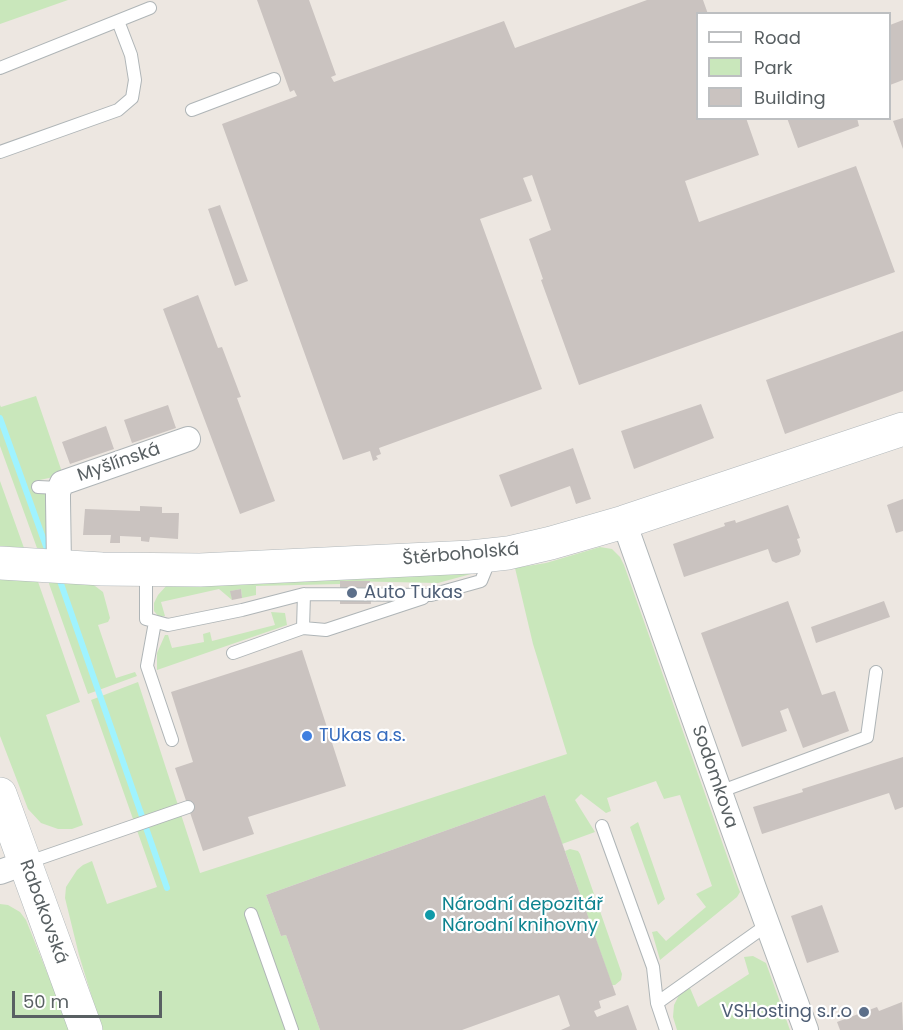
<!DOCTYPE html>
<meta charset="utf-8">
<style>
body{margin:0}
#map{position:relative;width:903px;height:1030px;overflow:hidden;background:#ede7e1;font-family:Poppins,sans-serif}
canvas{display:block}
.legend{position:absolute;left:696px;top:12px;width:195px;height:108px;box-sizing:border-box;background:#fff;border:2px solid #bdbfc1;margin:0;padding:8px 10px;list-style:none;font-size:18px;color:#596063}
.legend li{display:flex;align-items:center;gap:12px;height:30px}
.legend b{width:30px;border:2px solid #bdbfc1}
.scale{position:absolute;left:12px;top:991px;width:150px;height:27px;box-sizing:border-box;border:3px solid #596063;border-top:0;padding-left:8px;font-size:18px;line-height:21px;white-space:nowrap;color:#596063;-webkit-text-stroke:4px #fff;paint-order:stroke}
</style>
<div id="map">
<canvas width="903" height="1030"></canvas>
<ul class="legend">
<li><b style="height:8px;background:#fff"></b>Road</li>
<li><b style="height:16px;background:#c9e7bb"></b>Park</li>
<li><b style="height:16px;background:#cac3c0"></b>Building</li>
</ul>
<div class="scale">50 m</div>
</div>
<script>
const c = document.querySelector('canvas').getContext('2d');
c.lineJoin = 'round';
function fillPath(path, color) {
  c.fillStyle = color;
  c.fill(path, 'evenodd');
}
function poly(rows) {
  const path = new Path2D();
  for (const r of rows) {
    path.moveTo(r[0], r[1]);
    for (let i = 2; i < r.length; i += 2) path.lineTo(r[i], r[i + 1]);
  }
  return path;
}
function stroke(path, color, width, dash) {
  c.strokeStyle = color;
  c.lineWidth = width;
  c.lineCap = dash ? 'butt' : 'round';
  c.setLineDash(dash || []);
  c.stroke(path);
}
function label(font, color, halo, rows, align = 'center') {
  c.font = font + ' Poppins,sans-serif';
  c.lineWidth = 4.5;
  c.setLineDash([]);
  c.textBaseline = 'middle';
  c.strokeStyle = halo;
  c.fillStyle = color;
  for (const [text, x, y, turn = 0] of rows) {
    c.save();
    c.translate(x, y);
    c.rotate((+turn || 0) * Math.PI / 180);
    c.textAlign = isNaN(turn) ? turn : align;
    if (halo) c.strokeText(text, 0, 0);
    c.fillText(text, 0, 0);
    c.restore();
  }
}
fillPath(poly([
 [0,0,68,0,0,24],
 [36,396,63,475,35,481,35,492,47,492,50,549,37,548,0,446,0,405,1,407],
 [0,481,24,548,0,546],
 [600,547,612,549,620,557,624,565,738,887,740,892,737,897,660,960,652,932,657,931,666,941,706,907,696,894,712,886,680,795,664,799,656,781,607,798,611,811,606,813,581,794,575,800,595,832,562,844,545,795,266,895,281,936,286,935,320,1030,102,1030,79,955,65,898,66,887,77,870,83,865,92,861,107,904,157,887,91,700,138,682,200,873,567,754,533,644,515,568,546,563],
 [469,568,471,574,438,583,341,581,340,584,256,586,256,595,242,598,241,589,231,591,232,600,219,589,161,602,165,616,159,617,154,611,154,603,158,595,167,585],
 [0,574,36,576,80,702,46,715,83,825,72,829,58,829,41,823,28,809,0,736],
 [47,578,87,580,103,592,110,618,108,622,98,625,116,678,135,672,137,676,88,694],
 [271,612,285,613,287,625,157,670,157,653,165,635,168,635,172,648,204,642,203,634,210,632,212,641,275,625],
 [638,822,665,899,658,905,630,827],
 [570,849,578,851,580,854,622,974,621,980,615,985,612,985,565,851],
 [0,904,8,905,20,912,26,920,70,1030,0,1030],
 [753,956,766,963,790,1030,677,1030,673,1017,674,1005,679,995,690,988,698,1007,749,974,744,957]
]), '#c9e7bb');
stroke(poly([
 [0,418,47,549],
 [59,578,167,888]
]), '#9ff3ff', 6);
fillPath(poly([
 [257,0,309,0,336,75,331,77,334,82,504,21,515,48,647,0,703,0,708,14,698,14,698,118,746,118,759,155,685,181,699,222,856,166,895,272,579,385,541,280,543,279,529,239,551,230,532,175,523,178,532,201,480,219,542,389,379,448,381,454,376,456,378,459,373,461,370,451,343,460,222,124,297,96,294,90,290,92],
 [903,20,903,80,890,85,890,25],
 [787,118,857,118,859,126,798,148],
 [903,118,903,149,893,121],
 [220,205,248,281,235,286,208,209],
 [198,295,218,348,222,347,241,397,237,398,275,501,240,514,163,309],
 [903,331,903,391,785,434,766,380],
 [701,404,714,438,634,469,621,431],
 [168,405,176,428,132,443,124,420],
 [106,426,114,449,70,464,62,442],
 [573,448,591,499,576,504,570,486,511,507,499,475],
 [903,499,903,531,896,533,887,505],
 [788,505,800,538,797,539,801,551,799,555,776,563,772,561,768,549,684,577,673,544,725,526,724,523,735,520,736,523],
 [140,506,162,507,162,513,179,513,178,539,150,537,149,542,141,541,141,537,120,536,120,543,110,543,111,535,83,535,85,509,140,511],
 [340,581,370,581,371,604,340,604],
 [241,589,242,598,232,600,230,591],
 [788,601,822,695,835,691,849,731,803,748,788,708,780,711,787,731,742,747,701,633],
 [884,601,890,617,816,643,811,627],
 [302,650,346,786,248,817,254,834,203,851,175,768,193,762,171,692],
 [903,757,903,807,895,810,889,793,762,834,753,807,803,792,802,789],
 [545,795,616,995,599,1001,601,1008,594,1011,597,1017,628,1005,637,1030,561,1030,570,1026,559,995,462,1030,320,1030,286,935,281,936,266,895],
 [822,905,839,952,807,963,791,916],
 [902,1002,903,1030,840,1030,837,1022,877,1007,879,1011]
]), '#cac3c0');
const lane = poly([
 [0,68,150,8],
 [192,110,274,79],
 [0,152,118,110,132,98,135,80,131,55,118,21],
 [38,487,59,488],
 [146,570,146,619,168,625,242,610,304,594,431,595,481,581,490,559],
 [155,622,147,666,172,740],
 [303,628,326,630,423,598],
 [233,653,303,628,304,594],
 [719,792,867,737,876,672],
 [602,826,653,967,657,1003,666,1030],
 [26,863,188,807],
 [251,914,292,1030],
 [657,1003,767,925]
]);
const street = poly([
 [624,522,754,888,806,1030],
 [59,566,58,500,58,492,62,483,188,439],
 [0,872,25,863]
]);
const secondary = poly([
 [0,563,102,569,200,570,471,557,508,553,551,543,624,522,903,429],
 [0,794,86,1030]
]);
stroke(lane, '#afb5b7', 14);
stroke(street, '#afb5b7', 26);
stroke(secondary, '#b0b7ba', 34);
stroke(lane, '#fff', 12);
stroke(street, '#fff', 24);
stroke(secondary, '#fff', 33);
for (const [x, y, r, color] of [
 [352,593,6,"#5c6f8a"],
 [307,736,6,"#3f7fe0"],
 [430,915,6,"#0f9aa8"],
 [864,1012,6,"#5c6f8a"]
]) {
  const dot = new Path2D();
  dot.arc(x, y, r, 0, 2 * Math.PI);
  c.fillStyle = color;
  c.fill(dot);
  stroke(dot, '#fff', 2);
}
label('18px', '#596063', '#fff', [
 ["Myšlínská",119,463,-19],
 ["Štěrboholská",461,555,-5],
 ["Sodomkova",714,777,71],
 ["Rabakovská",43,912,70]
]);
label('18px', '#4e5e75', '#fff', [
 ["Auto Tukas",364,593],
 ["VSHosting s.r.o",852,1012,"right"]
], 'left');
label('18px', '#366cbe', '#fff', [
 ["TUkas a.s.",319,736]
], 'left');
label('18px', '#0d838f', '#fff', [
 ["Národní depozitář",442,905],
 ["Národní knihovny",442,926]
], 'left');
</script>
